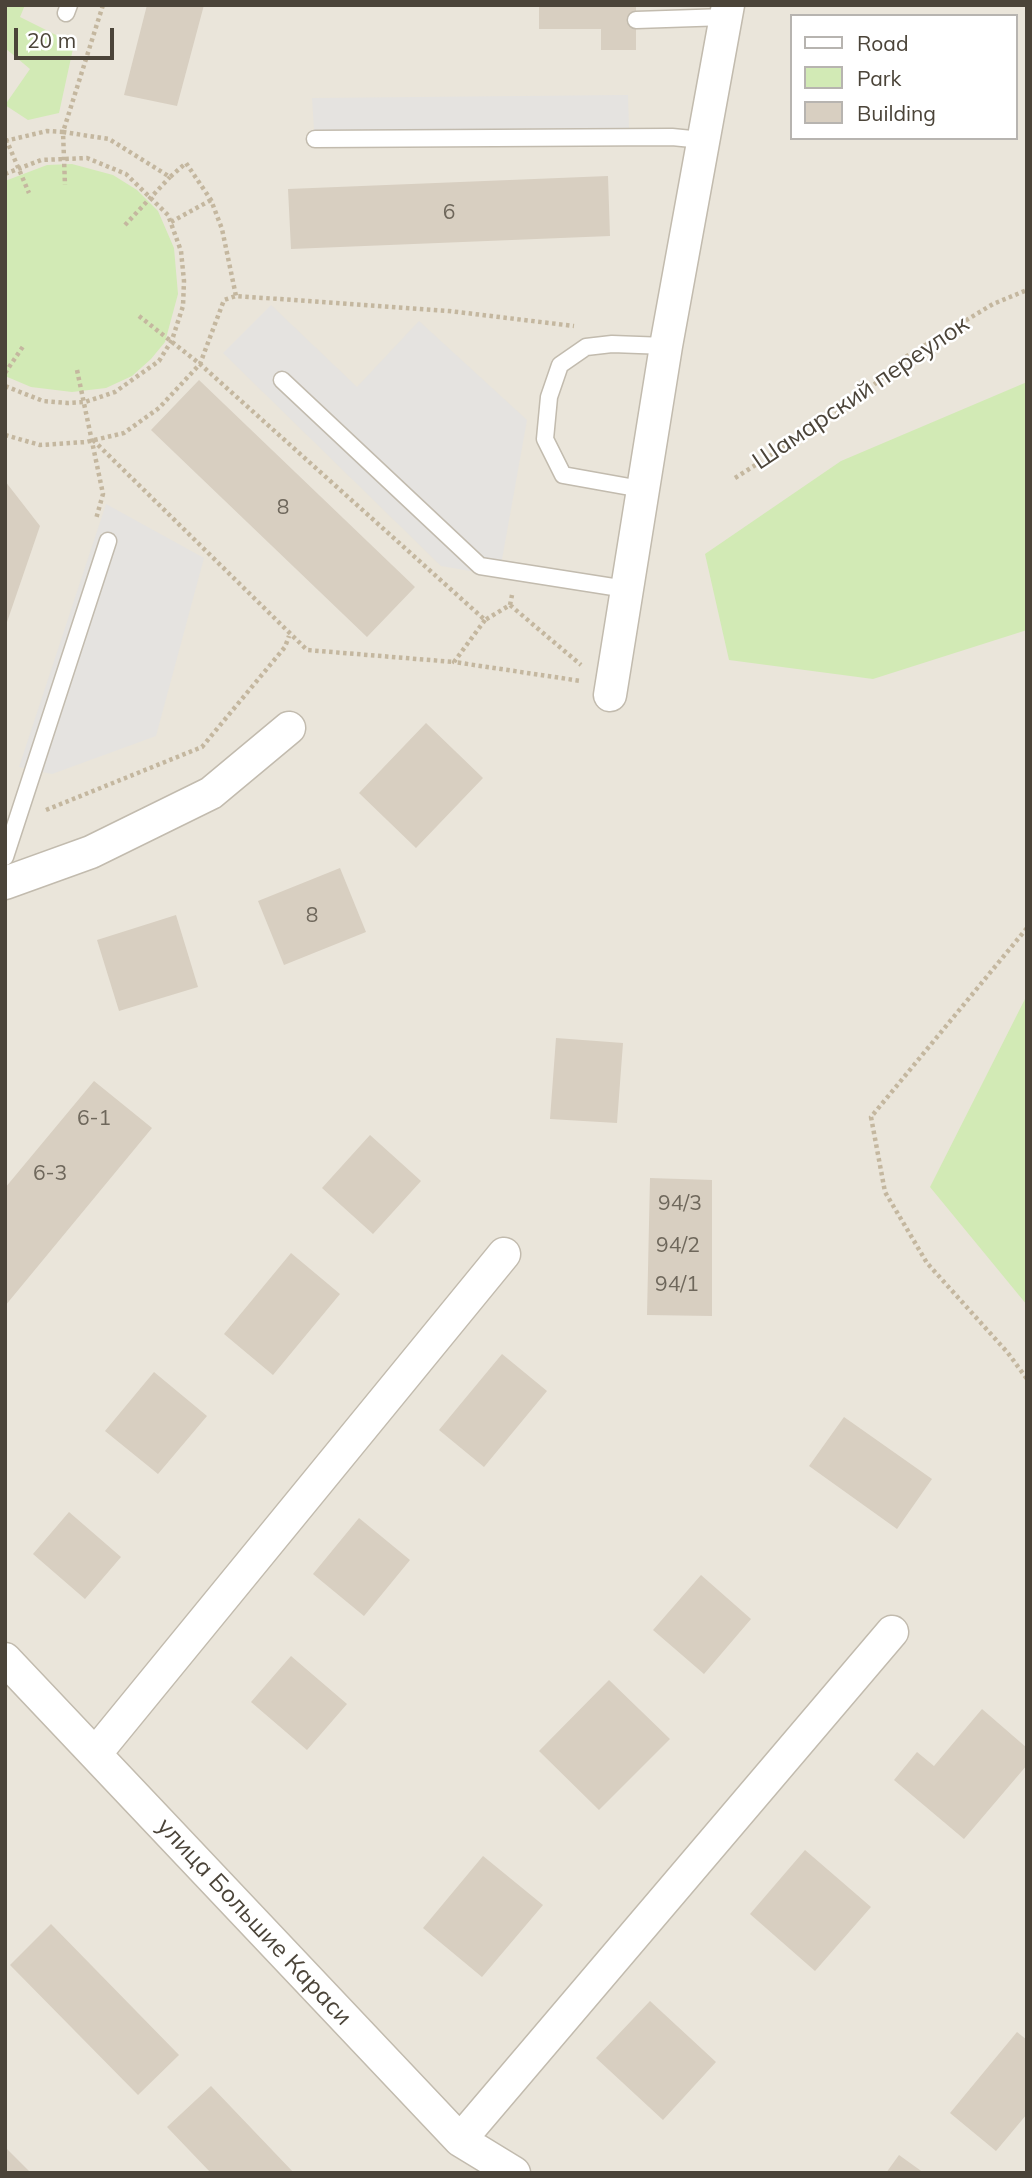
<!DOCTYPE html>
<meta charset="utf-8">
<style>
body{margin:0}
#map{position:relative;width:1032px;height:2178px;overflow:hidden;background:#f6f3ec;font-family:Mulish,sans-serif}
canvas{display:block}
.frame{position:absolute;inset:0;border:7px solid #4b4439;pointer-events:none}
.legend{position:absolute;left:790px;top:14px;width:228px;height:126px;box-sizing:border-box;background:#fff;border:2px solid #b7b4b0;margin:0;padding:9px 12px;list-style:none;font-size:21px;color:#4b4439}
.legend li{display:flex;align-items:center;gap:14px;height:35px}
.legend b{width:35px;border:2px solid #b7b4b0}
.scale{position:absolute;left:14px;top:28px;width:100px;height:32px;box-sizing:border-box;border:4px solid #4b4439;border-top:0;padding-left:9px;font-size:21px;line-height:24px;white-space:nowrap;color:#4b4439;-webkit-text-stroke:5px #fff;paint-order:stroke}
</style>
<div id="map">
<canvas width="1032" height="2178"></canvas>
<div class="frame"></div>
<ul class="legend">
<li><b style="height:9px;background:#fff"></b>Road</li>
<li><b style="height:19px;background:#d2eab5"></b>Park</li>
<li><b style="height:19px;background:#d8cfc1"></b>Building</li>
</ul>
<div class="scale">20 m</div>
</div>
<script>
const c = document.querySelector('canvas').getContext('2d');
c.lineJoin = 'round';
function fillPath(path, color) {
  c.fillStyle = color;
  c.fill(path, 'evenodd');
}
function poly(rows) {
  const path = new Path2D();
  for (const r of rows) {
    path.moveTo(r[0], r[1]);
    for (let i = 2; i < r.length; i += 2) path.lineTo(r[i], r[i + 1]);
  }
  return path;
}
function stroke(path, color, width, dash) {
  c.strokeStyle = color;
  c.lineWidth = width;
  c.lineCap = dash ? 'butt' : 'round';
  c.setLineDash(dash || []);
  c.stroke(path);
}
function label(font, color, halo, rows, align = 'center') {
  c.font = font + ' Mulish,sans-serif';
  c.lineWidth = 5;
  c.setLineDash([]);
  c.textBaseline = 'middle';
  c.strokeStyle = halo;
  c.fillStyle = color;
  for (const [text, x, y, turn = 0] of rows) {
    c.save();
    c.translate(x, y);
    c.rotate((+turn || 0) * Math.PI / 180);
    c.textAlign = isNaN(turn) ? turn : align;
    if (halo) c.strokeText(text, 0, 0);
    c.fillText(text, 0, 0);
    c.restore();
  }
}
fillPath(poly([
 [5,5,1027,5,1027,2173,5,2173],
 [792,16,1016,16,1016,138,792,138]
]), '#eae5da');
fillPath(poly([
 [5,5,25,5,20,17,74,44,59,113,28,120,5,105,30,69,5,48],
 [72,164,113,175,137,190,158,211,174,248,178,294,165,342,151,359,132,376,106,388,72,392,31,387,5,376,5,181,47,165],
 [1027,382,1027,630,873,679,729,660,705,554,841,461],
 [1027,995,1027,1305,930,1187]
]), '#d2eab5');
fillPath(poly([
 [628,95,629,128,314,130,312,98],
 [271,305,357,387,419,321,527,420,499,576,441,566,223,353],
 [106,504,204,558,156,736,52,774,19,767]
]), '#e5e3e0');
fillPath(poly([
 [147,5,204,5,177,106,124,95],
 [539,5,636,5,636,50,601,50,601,29,539,29],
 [608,176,610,236,291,249,288,189],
 [199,380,415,587,367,637,151,430],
 [5,481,40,526,6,625,5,625],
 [426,723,483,778,416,848,359,793],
 [340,868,366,932,284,965,258,901],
 [176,915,198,987,119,1011,97,940],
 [556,1038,623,1043,617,1123,550,1119],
 [94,1081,152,1128,5,1306,5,1188],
 [370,1135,421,1181,373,1234,322,1188],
 [650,1178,712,1180,712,1316,647,1315],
 [291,1253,340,1294,273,1375,224,1334],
 [502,1354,547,1391,484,1467,439,1430],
 [154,1372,207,1416,158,1474,105,1431],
 [844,1417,932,1479,897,1529,809,1466],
 [69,1512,121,1557,85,1599,33,1554],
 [359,1518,410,1560,364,1616,313,1574],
 [701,1575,751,1619,704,1674,653,1630],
 [291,1656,347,1704,307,1750,251,1702],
 [609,1680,670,1739,599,1810,539,1751],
 [982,1709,1027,1748,1027,1765,964,1839,894,1780,917,1752,934,1766],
 [805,1850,871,1907,815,1971,750,1914],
 [483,1856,543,1905,482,1977,423,1928],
 [51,1924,179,2055,138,2095,10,1965],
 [650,2001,716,2062,663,2120,596,2058],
 [1017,2032,1027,2040,1027,2114,996,2151,950,2113],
 [211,2086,294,2173,211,2173,167,2127],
 [5,2147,31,2173,5,2173],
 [899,2155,924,2173,886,2173]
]), '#d8cfc1');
const service = poly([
 [66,13,69,5],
 [636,20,726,17],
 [315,139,672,137,702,140],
 [282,380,480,566,626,589],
 [641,489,563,475,545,439,549,397,560,365,586,347,612,344,666,346],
 [5,857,108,541]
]);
const minor = poly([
 [610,695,666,346,728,5],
 [5,883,91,852,211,793,289,728],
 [5,1659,460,2140,514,2173],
 [95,1754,504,1254],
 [460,2140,892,1632]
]);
stroke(service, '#c2bbae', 19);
stroke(minor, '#c2bbae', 35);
stroke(poly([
 [103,5,63,132,109,139,170,177,186,163,211,200,222,229,236,296],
 [6,139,29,193],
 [5,141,47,131,63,132,65,185],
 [5,174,41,160,87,158,126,174,168,215,181,251,184,281,183,306,172,340,159,361,115,392,85,402,67,403,43,401,5,386],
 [171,222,211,200],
 [125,225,170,177],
 [139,316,200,364,485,620,510,605,581,665],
 [77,370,103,494,96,519],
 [5,373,24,345],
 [5,435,40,445,86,442,124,433,159,408,200,364,224,300,236,296,449,311,574,326],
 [93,440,307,650,454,662],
 [735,478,853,403,907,356,993,304,1027,290],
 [510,605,512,595],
 [485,620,454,662,581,681],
 [46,810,202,747,285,647,289,636],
 [1027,928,871,1117,885,1192,927,1263,1008,1353,1027,1379]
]), '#c4b79f', 4.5, [3.5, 3.5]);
stroke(service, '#fff', 16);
stroke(minor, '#fff', 32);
label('21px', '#6e675b', null, [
 ["6",449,213],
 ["8",283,508],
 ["8",312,916],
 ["6-1",94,1119],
 ["6-3",50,1174],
 ["94/3",680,1204],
 ["94/2",678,1246],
 ["94/1",677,1285]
]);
label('24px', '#4b4439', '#fff', [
 ["Шамарский переулок",861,393,-34],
 ["улица Большие Караси",254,1922,47]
]);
</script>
